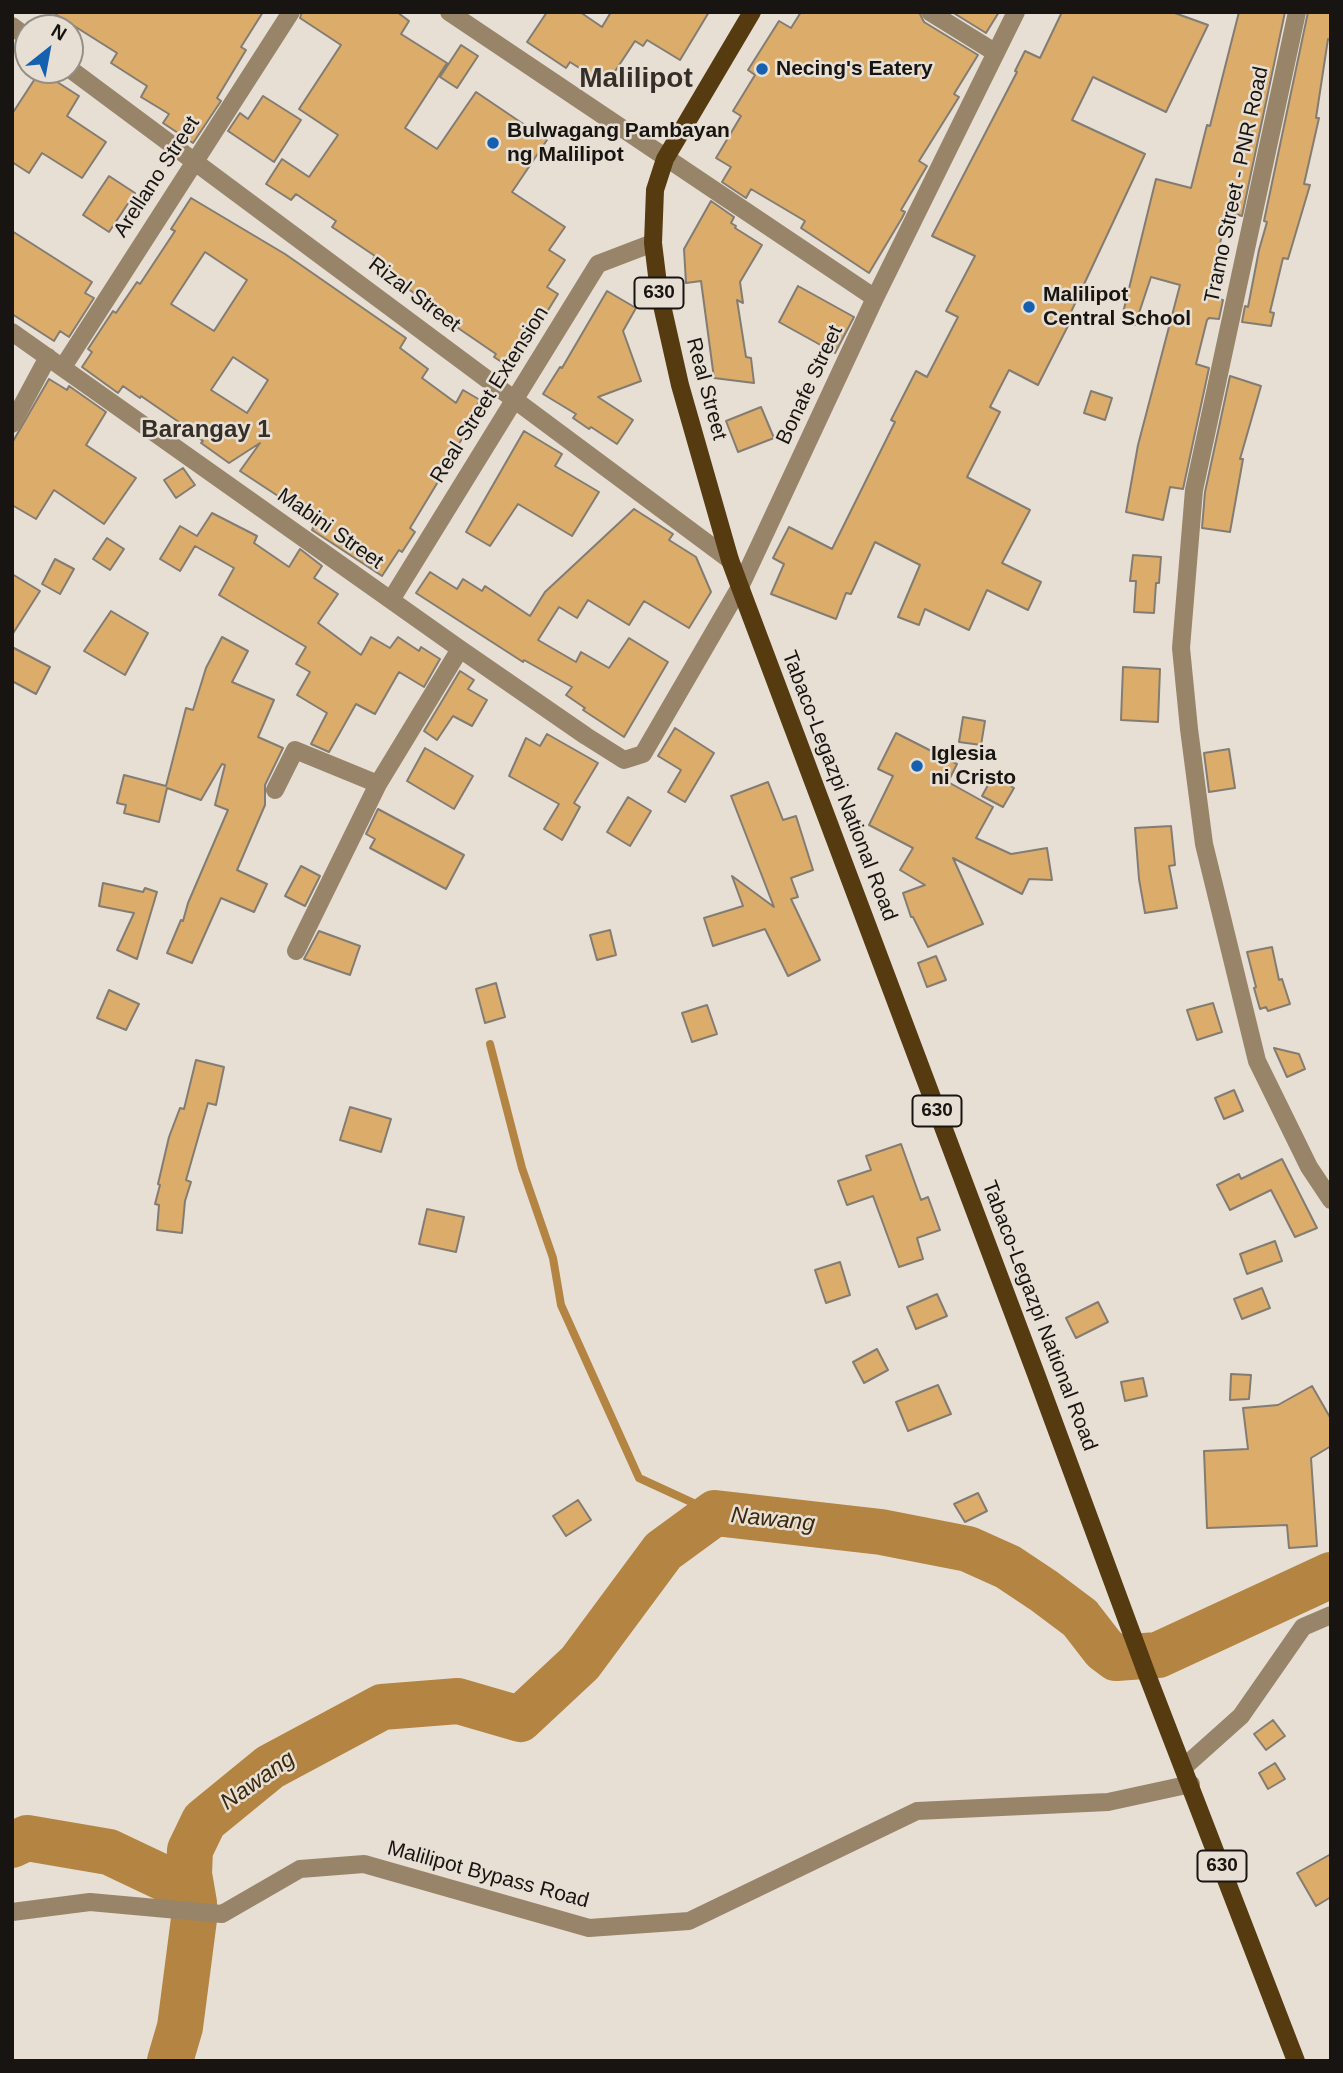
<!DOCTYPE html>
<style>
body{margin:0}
#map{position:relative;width:1343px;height:2073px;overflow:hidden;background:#e7dfd4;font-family:Arial,sans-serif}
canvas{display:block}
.frame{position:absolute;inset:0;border:14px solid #171411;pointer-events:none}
.north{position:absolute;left:14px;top:14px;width:70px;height:70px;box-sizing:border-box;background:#e7dfd4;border:2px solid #948e86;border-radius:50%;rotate:31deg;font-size:19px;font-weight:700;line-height:28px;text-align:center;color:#171411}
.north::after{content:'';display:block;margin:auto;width:24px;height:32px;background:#1561b0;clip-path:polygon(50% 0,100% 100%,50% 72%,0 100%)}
</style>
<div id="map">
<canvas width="1343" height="2073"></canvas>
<div class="frame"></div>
<div class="north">N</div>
</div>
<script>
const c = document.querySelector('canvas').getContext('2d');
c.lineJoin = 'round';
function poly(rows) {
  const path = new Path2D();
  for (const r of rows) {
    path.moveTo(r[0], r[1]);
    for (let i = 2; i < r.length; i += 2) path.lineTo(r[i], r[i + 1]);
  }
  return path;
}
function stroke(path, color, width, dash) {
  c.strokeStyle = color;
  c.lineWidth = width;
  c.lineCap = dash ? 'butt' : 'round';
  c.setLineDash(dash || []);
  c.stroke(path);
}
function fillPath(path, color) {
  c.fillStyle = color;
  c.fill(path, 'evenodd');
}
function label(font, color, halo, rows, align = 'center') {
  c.font = font + ' Arial,sans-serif';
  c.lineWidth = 5;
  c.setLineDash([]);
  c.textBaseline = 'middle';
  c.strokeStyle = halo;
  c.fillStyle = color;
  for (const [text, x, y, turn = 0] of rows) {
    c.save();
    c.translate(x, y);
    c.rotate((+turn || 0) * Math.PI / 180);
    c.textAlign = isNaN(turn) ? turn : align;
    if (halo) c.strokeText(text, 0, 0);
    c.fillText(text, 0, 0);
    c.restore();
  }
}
stroke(poly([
 [490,1044,522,1168,553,1258,561,1305,639,1478,715,1513]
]), '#b38442', 8);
stroke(poly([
 [12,1845,27,1838,109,1852,166,1879,189,1874],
 [194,1903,189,1874,190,1850,204,1821,270,1767,382,1707,458,1701,520,1719,580,1663,663,1551,715,1513,881,1532,968,1549,1008,1567,1044,1591,1080,1618,1104,1649,1116,1658,1158,1655,1331,1575],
 [170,2061,180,2027,194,1919]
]), '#b38442', 46);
const building = poly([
 [52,12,263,12,241,47,246,50,217,98,221,101,193,143,163,123,169,114,141,97,147,86,111,63,117,53,52,12],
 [302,12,397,12,409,21,401,34,447,63,405,128,437,149,476,92,547,140,512,192,565,227,549,250,565,260,547,287,558,294,512,369,494,357,496,354,439,315,441,312,394,279,397,275,373,259,375,256,332,227,336,221,296,194,291,200,266,184,282,159,309,177,338,135,299,109,341,45,300,18,302,12],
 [547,12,580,12,602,27,611,12,709,12,680,60,647,40,643,46,635,41,606,85,570,62,566,68,527,42,547,12],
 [801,12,919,12,924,22,978,55,954,94,959,97,919,161,927,166,901,210,905,212,902,218,869,273,801,228,805,221,751,189,746,198,722,182,731,167,716,158,741,116,733,111,755,75,748,70,779,21,791,28,801,12],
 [952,12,999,12,986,33,952,12],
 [1062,12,1172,12,1208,25,1166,112,1093,77,1072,120,1145,154,1071,312,1074,314,1038,385,1009,370,990,407,1000,412,967,477,1030,510,1002,563,1041,582,1028,610,987,590,969,630,925,609,919,625,898,617,920,565,875,542,851,594,846,593,836,619,771,594,784,564,773,558,789,527,832,549,895,422,891,420,916,371,927,377,958,317,946,311,975,256,932,236,1017,72,1015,71,1025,51,1040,58,1062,12],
 [1239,12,1285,12,1242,216,1228,212,1211,278,1208,296,1223,300,1219,319,1209,318,1207,320,1196,364,1209,368,1183,489,1170,487,1163,520,1126,512,1138,445,1180,285,1151,277,1135,325,1121,321,1156,179,1191,188,1207,125,1210,126,1239,12],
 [1308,12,1331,12,1331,40,1328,39,1316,118,1319,118,1304,184,1310,185,1288,259,1283,258,1270,312,1274,313,1271,326,1242,322,1245,306,1248,307,1259,250,1267,222,1264,221,1308,12],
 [461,45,478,56,457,88,440,77,461,45],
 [40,71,79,96,67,116,106,142,82,178,42,153,29,173,12,162,12,114,40,71],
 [263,96,301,120,274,162,228,131,240,113,248,119,263,96],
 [109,176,135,193,109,232,83,215,109,176],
 [191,198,285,254,406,338,400,348,428,369,422,378,456,403,463,390,480,400,464,428,468,430,448,460,450,462,410,528,415,532,402,552,399,550,382,576,312,530,316,521,240,471,260,443,229,463,201,443,203,441,188,431,189,429,141,396,140,398,123,386,118,393,82,367,92,352,88,349,113,311,116,313,137,282,140,284,175,231,171,229,191,198],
 [205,252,247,280,214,331,171,304,205,252],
 [233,357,268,380,247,413,211,390,233,357],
 [711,201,734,217,731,223,736,226,735,228,762,245,740,282,743,303,737,300,746,357,751,358,754,383,714,378,701,281,686,283,684,249,711,201],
 [12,231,92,282,85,293,94,298,69,337,60,331,54,341,12,314,12,231],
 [798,286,854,317,835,353,779,322,798,286],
 [607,291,636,308,623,331,641,381,598,397,633,420,617,444,591,427,589,429,573,418,576,414,543,394,560,367,562,368,607,291],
 [1230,376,1261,386,1240,459,1243,459,1230,532,1202,528,1205,492,1230,376],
 [49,379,67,390,69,386,106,412,86,445,136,478,104,524,54,490,36,519,12,505,12,443,49,379],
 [1091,391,1112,398,1105,420,1084,413,1091,391],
 [761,407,774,438,738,452,726,421,761,407],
 [524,431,562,454,555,466,599,492,572,536,518,504,490,546,466,532,524,431],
 [183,468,195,485,176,498,164,480,183,468],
 [634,509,673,534,669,540,696,557,711,592,689,628,644,601,629,625,588,600,577,618,559,607,538,640,576,662,581,652,609,668,629,638,668,662,624,737,583,710,585,708,566,695,572,687,524,660,523,662,416,593,430,572,457,589,463,579,482,591,485,586,530,616,545,592,634,509],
 [212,513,257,536,254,543,289,567,300,549,322,566,314,578,338,594,318,623,361,655,371,637,390,648,398,637,419,651,421,647,440,659,424,687,399,672,375,714,356,704,329,752,311,744,327,713,297,695,310,672,296,664,306,647,219,595,234,568,195,546,180,571,160,559,180,526,197,536,212,513],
 [107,538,124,549,110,570,93,559,107,538],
 [1133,555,1161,557,1159,583,1156,583,1154,613,1134,612,1136,581,1130,581,1133,555],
 [55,559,74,569,60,594,42,584,55,559],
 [12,574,40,591,12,635,12,574],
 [111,611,148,633,125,675,84,651,111,611],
 [222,637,248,651,232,682,274,700,258,737,283,748,265,785,265,805,237,870,267,884,254,912,221,898,192,963,167,953,181,920,183,921,188,903,228,810,215,805,225,765,222,764,201,800,167,788,159,822,124,813,126,805,117,803,124,775,166,786,186,708,193,710,206,668,222,637],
 [12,647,50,667,36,694,12,681,12,647],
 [1123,667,1160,669,1158,722,1121,720,1123,667],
 [460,671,474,680,468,689,487,700,472,726,453,716,437,740,424,731,460,671],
 [963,717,985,721,981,745,959,742,963,717],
 [675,728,714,753,685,802,668,792,681,770,658,756,675,728],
 [896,733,957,764,948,782,993,807,976,838,1011,854,1047,848,1052,880,1029,879,1022,894,953,858,983,924,928,947,913,917,911,917,903,893,925,885,900,870,913,848,869,825,893,776,878,769,896,733],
 [547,734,598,763,574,803,580,807,562,840,544,829,559,804,509,776,526,738,540,746,547,734],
 [425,748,473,776,454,809,407,781,425,748],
 [1229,749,1235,788,1209,792,1204,753,1229,749],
 [993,776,1014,788,1003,807,982,796,993,776],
 [768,782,783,820,796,816,813,870,791,878,798,897,791,899,820,960,788,976,765,929,713,946,704,918,743,906,732,876,774,907,731,796,768,782],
 [628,797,651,811,630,846,607,832,628,797],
 [378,809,464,855,446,889,370,848,375,839,366,834,378,809],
 [1171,826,1175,865,1169,866,1177,908,1145,913,1139,879,1135,828,1171,826],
 [301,866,320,876,305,906,285,896,301,866],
 [103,883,143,892,145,888,157,892,137,959,117,950,134,913,99,906,103,883],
 [610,930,616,955,597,960,590,935,610,930],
 [319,931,360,946,350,975,304,959,319,931],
 [1272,947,1279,980,1282,979,1290,1004,1268,1011,1266,1007,1260,1009,1254,988,1256,987,1247,952,1272,947],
 [936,956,946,980,927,987,918,963,936,956],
 [496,983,505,1017,485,1023,476,989,496,983],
 [109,990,139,1004,126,1030,97,1018,109,990],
 [1213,1003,1222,1032,1197,1040,1187,1010,1213,1003],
 [707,1005,717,1034,692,1042,682,1013,707,1005],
 [1274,1048,1299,1054,1305,1069,1287,1077,1274,1048],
 [196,1060,224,1067,216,1105,208,1103,186,1180,191,1182,185,1201,182,1233,157,1230,159,1205,155,1204,160,1185,158,1184,169,1137,180,1108,184,1109,196,1060],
 [1234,1090,1243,1111,1224,1119,1215,1098,1234,1090],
 [350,1107,391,1119,381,1152,340,1140,350,1107],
 [901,1144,921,1200,928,1197,940,1230,917,1238,923,1259,899,1267,873,1196,847,1205,838,1181,871,1170,866,1156,901,1144],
 [1282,1159,1317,1228,1295,1237,1271,1190,1230,1210,1217,1185,1239,1174,1241,1179,1282,1159],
 [427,1209,464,1217,456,1252,419,1244,427,1209],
 [1275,1241,1282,1261,1247,1274,1240,1254,1275,1241],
 [840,1262,850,1295,826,1303,815,1270,840,1262],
 [1262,1288,1270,1308,1242,1319,1234,1299,1262,1288],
 [937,1294,947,1316,916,1329,907,1307,937,1294],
 [1098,1302,1108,1322,1076,1338,1066,1318,1098,1302],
 [877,1349,888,1370,864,1383,853,1362,877,1349],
 [1231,1374,1251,1375,1249,1399,1230,1400,1231,1374],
 [1143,1378,1147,1396,1125,1401,1121,1382,1143,1378],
 [938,1385,951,1414,908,1431,896,1402,938,1385],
 [1312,1386,1331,1419,1331,1446,1311,1458,1317,1546,1289,1548,1287,1525,1207,1528,1204,1451,1248,1449,1243,1408,1278,1405,1312,1386],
 [978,1493,987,1511,965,1522,954,1504,978,1493],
 [578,1500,591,1520,566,1536,553,1516,578,1500],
 [1273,1720,1285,1736,1266,1750,1254,1734,1273,1720],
 [1275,1763,1285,1779,1268,1789,1259,1773,1275,1763],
 [1331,1854,1331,1897,1316,1906,1297,1873,1331,1854]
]);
fillPath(building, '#dcac6a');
stroke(building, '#837c73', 2);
stroke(poly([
 [449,12,875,298],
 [930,12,996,53],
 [1297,12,1194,490,1181,648,1189,729,1204,844,1257,1061,1309,1167,1331,1200],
 [12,26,28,38],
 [70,69,730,560],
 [12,332,460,649,586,736,624,760,643,754,740,587,875,298,1016,12],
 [63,367,291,12],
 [12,424,48,357],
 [391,600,598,264,653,243],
 [275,790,295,750,378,784],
 [296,951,378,784,460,649],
 [1184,1767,1241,1716,1303,1627,1331,1615]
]), '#988469', 18);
stroke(poly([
 [12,1912,90,1902,222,1914,300,1869,364,1864,589,1928,689,1921,917,1811,1108,1802,1191,1784]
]), '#988469', 18);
stroke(poly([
 [752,12,665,159,655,190,653,243,659,292,680,385,730,560,740,587,1036,1374,1146,1672,1296,2061]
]), '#563a10', 18);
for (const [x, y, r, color] of [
 [762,69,7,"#1561b0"],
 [493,143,7,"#1561b0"],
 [1029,307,7,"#1561b0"],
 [917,766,7,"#1561b0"]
]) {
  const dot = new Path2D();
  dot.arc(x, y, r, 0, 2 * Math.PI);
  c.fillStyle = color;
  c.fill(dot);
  stroke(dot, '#e7dfd4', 2.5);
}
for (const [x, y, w] of [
 [659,293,49],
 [937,1111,49],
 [1222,1866,49]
]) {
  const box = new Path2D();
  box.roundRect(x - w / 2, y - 15.5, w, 31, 5);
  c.fillStyle = '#e7dfd4';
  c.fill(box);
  stroke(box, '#171411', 2);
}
label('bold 19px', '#171411', null, [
 ["630",659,293],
 ["630",937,1111],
 ["630",1222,1866]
]);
label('bold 21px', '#171411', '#e7dfd4', [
 ["Necing's Eatery",776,69],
 ["Bulwagang Pambayan",507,131],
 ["ng Malilipot",507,155],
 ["Malilipot",1043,295],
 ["Central School",1043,319],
 ["Iglesia",931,754],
 ["ni Cristo",931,778]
], 'left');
label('21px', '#171411', '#e7dfd4', [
 ["Arellano Street",157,177,-57],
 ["Tramo Street - PNR Road",1237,185,-78],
 ["Rizal Street",414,295,37],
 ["Bonafe Street",810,385,-65],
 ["Real Street",706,389,75],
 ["Real Street Extension",490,395,-58],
 ["Mabini Street",330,529,35],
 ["Tabaco-Legazpi National Road",839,786,69],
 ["Tabaco-Legazpi National Road",1039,1316,69],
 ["Malilipot Bypass Road",488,1875,15]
]);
label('italic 23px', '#3c280a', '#e7dfd4', [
 ["Nawang",773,1520,6],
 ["Nawang",258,1781,-35]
]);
label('bold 24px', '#352f27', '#e7dfd4', [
 ["Barangay 1",206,430]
]);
label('bold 28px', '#352f27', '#e7dfd4', [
 ["Malilipot",636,79]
]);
</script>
